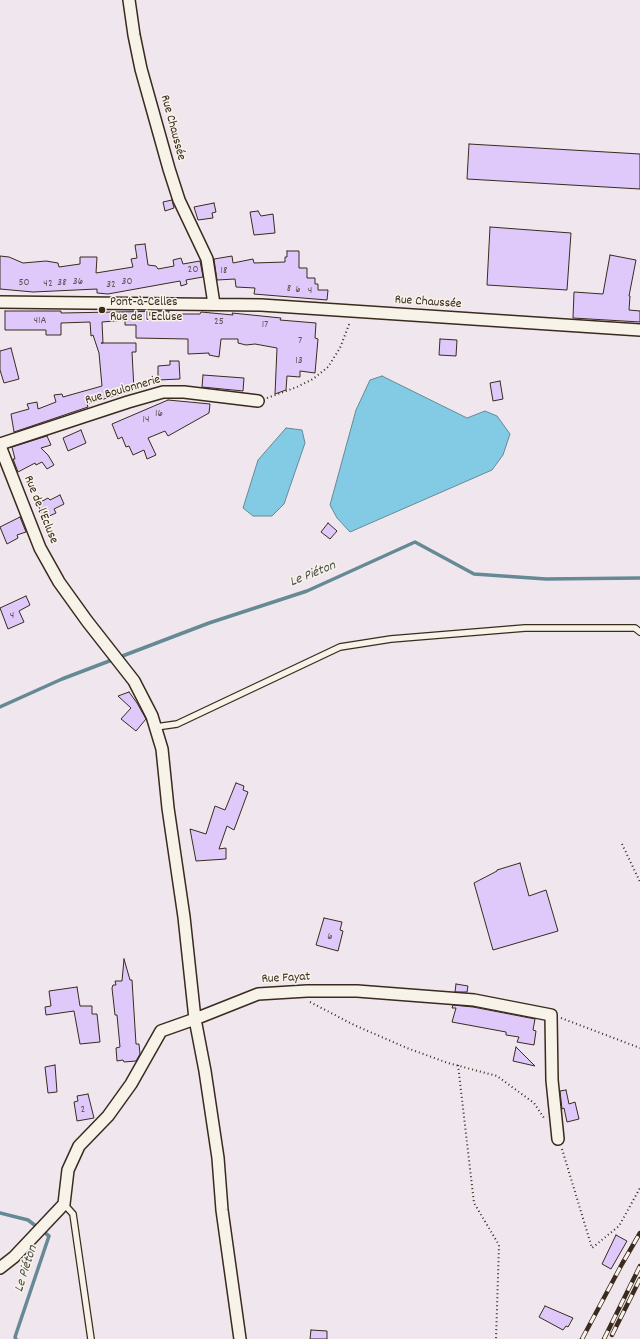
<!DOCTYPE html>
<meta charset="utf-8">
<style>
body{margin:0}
canvas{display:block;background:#f0e6ed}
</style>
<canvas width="640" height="1339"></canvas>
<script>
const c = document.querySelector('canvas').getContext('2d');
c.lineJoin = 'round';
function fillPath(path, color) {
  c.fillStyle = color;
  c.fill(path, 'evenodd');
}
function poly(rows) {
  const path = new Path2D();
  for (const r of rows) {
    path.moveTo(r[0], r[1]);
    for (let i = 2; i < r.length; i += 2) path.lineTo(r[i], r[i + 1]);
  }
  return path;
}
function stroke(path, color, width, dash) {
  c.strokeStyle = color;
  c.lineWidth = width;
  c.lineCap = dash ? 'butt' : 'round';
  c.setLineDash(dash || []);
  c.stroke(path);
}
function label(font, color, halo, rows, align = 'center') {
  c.font = font + ' Dekko,sans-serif';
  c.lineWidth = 3;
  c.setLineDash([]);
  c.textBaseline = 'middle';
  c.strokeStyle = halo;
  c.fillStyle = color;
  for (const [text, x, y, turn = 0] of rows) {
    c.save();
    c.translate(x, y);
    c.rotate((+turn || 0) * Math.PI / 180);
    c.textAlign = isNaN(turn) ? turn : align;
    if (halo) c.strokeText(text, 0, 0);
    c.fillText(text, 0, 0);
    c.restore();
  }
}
const water = poly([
 [382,376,467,418,485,411,497,416,510,434,503,455,492,470,350,532,337,518,330,505,356,410,370,380,382,376],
 [286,428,302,430,305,443,284,504,272,516,253,516,243,508,258,460,286,428]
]);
fillPath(water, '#83cae4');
stroke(water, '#668a95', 1);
stroke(poly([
 [0,707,62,679,209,623,307,591,415,542,474,574,546,579,640,578],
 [0,1213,28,1220,49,1236,15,1337,16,1339]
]), '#668a95', 3.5);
const building = poly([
 [469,144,640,154,640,189,467,179,469,144],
 [172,200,174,208,165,211,163,202,172,200],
 [214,203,216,212,212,213,213,218,198,220,194,207,214,203],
 [258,211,261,216,273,214,275,233,254,235,250,212,258,211],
 [490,227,571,233,567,290,487,285,490,227],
 [145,244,148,265,156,266,158,269,174,266,173,260,181,258,183,264,200,261,203,277,186,280,187,284,181,286,180,281,108,294,97,293,97,289,33,292,0,289,0,256,9,257,23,263,46,261,58,263,59,267,80,264,80,257,97,257,96,273,133,267,131,259,137,258,135,245,145,244],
 [287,251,299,251,299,268,307,268,307,278,315,278,315,284,318,284,318,290,328,290,327,300,254,294,255,288,236,287,235,279,217,280,214,259,232,256,233,263,253,259,254,263,285,262,285,257,287,257,287,251],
 [610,255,636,260,629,296,630,296,629,310,640,311,640,322,573,318,574,292,603,294,610,255],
 [5,311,61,311,61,313,169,311,169,314,200,314,201,312,233,315,232,313,281,318,280,320,316,323,315,338,318,339,315,373,300,371,300,377,287,376,286,390,275,394,277,348,255,344,246,345,238,343,238,339,221,339,219,357,209,355,209,353,188,354,188,339,136,338,136,325,125,325,125,320,102,322,103,343,101,343,136,343,136,352,132,352,134,390,87,404,88,407,14,432,11,414,29,409,27,404,37,402,38,409,56,402,54,395,62,394,63,397,102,386,99,353,93,335,91,336,90,322,61,323,61,335,46,335,46,330,5,330,5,311],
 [440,339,457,340,456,356,439,355,440,339],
 [11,348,19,379,4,383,0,370,0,351,11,348],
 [170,361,179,361,180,379,158,380,158,366,170,365,170,361],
 [203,375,244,378,243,391,202,387,203,375],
 [500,381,503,399,493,401,490,383,500,381],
 [168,400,210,404,209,413,168,436,165,431,148,438,156,455,147,459,144,450,133,455,129,446,126,447,122,437,118,439,112,424,168,400],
 [81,430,86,443,68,451,63,438,81,430],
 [47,436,51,445,41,448,48,455,54,465,47,469,42,462,36,465,35,463,18,472,13,459,15,459,12,447,47,436],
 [60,495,64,504,54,509,56,513,45,518,37,504,48,498,50,500,60,495],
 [20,517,26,532,17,535,18,538,7,544,0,527,20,517],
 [328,523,337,531,330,539,321,532,328,523],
 [26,596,30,605,19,611,24,622,8,629,0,608,26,596],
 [129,692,137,703,146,719,136,731,121,719,131,708,118,696,129,692],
 [236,783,244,786,243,790,248,792,234,830,227,826,219,849,226,848,226,859,196,861,190,829,206,834,215,806,225,810,236,783],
 [520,863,529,896,546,890,558,931,493,950,474,883,497,871,497,870,520,863],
 [324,918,342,922,340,930,343,931,338,951,316,945,324,918],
 [124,959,130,980,132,980,136,1044,139,1044,140,1054,136,1061,124,1062,123,1060,117,1061,116,1048,120,1047,117,1015,115,1015,112,988,113,985,116,985,115,981,122,981,124,959],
 [456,984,468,986,467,992,455,992,456,984],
 [77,987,80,1006,92,1006,92,1014,97,1014,100,1042,80,1044,74,1011,46,1015,45,1007,51,1006,49,991,77,987],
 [453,1005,473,1007,535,1019,533,1030,536,1031,534,1045,517,1042,519,1037,506,1035,506,1032,452,1022,456,1008,452,1008,453,1005],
 [516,1047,535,1066,513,1061,516,1047],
 [55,1065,57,1092,48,1093,45,1067,55,1065],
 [566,1090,569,1104,575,1102,579,1119,567,1122,564,1108,562,1109,560,1091,566,1090],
 [88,1094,94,1118,77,1121,74,1102,78,1101,77,1096,88,1094],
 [616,1235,627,1241,611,1269,602,1264,616,1235],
 [545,1306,573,1318,568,1327,566,1326,563,1330,539,1317,545,1306],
 [311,1330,327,1331,327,1339,310,1339,311,1330]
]);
fillPath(building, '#dec9fa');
stroke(building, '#3b2a1e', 1);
const service = poly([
 [156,727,177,724,340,647,391,639,525,628,635,628,640,632],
 [64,1204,73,1214,91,1339]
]);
const minor = poly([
 [129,0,134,35,141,69,169,169,179,200,207,259,214,304],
 [0,302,261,305,640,330],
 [0,444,128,402,163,392,184,392,258,401],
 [0,446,40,548,59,582,87,621,134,681,152,716,162,749,168,808,184,917,195,1019,258,994,307,991,357,991,474,1000,551,1015,552,1080,558,1139],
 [0,1268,14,1257,64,1204,68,1170,79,1146,108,1116,131,1084,161,1031,195,1019,205,1071,218,1158,222,1210,240,1339]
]);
stroke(service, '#3b2a1e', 8);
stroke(minor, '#3b2a1e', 14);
stroke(poly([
 [267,398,297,387,313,379,328,367,340,348,350,322],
 [622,844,640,882],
 [310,1002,354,1025,407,1048,448,1063,497,1076,534,1103,544,1118],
 [561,1018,640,1048],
 [458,1065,474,1203,499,1245,496,1339],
 [562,1149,592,1248,619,1226,640,1188]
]), '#3b2a1e', 2, [1, 3]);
stroke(service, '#f7f3e8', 5.5);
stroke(minor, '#f7f3e8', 11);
const rail = poly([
 [612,1335,640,1279],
 [582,1339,622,1264,640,1233],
 [604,1339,640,1266]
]);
stroke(rail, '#3b2a1e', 4.5);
stroke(rail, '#f7f3e8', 3, [9]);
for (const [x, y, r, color] of [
 [102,310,4,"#3b2a1e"]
]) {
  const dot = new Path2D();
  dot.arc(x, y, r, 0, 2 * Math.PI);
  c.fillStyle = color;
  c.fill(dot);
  stroke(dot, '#f7f3e8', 1.5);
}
label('11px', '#645255', null, [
 ["20",193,270],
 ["18",224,271],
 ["36",78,282],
 ["30",127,282],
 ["50",24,283],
 ["38",62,283],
 ["42",48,284],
 ["32",111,285],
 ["8",289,289],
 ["6",298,290],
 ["4",310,291],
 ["41A",40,321],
 ["25",219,322],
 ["17",265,325],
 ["7",300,341],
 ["13",299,361],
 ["16",159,414],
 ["14",146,420],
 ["4",12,616],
 ["6",330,937],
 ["2",83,1110]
]);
label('13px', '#3b2a1e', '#f7f3e8', [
 ["Rue Chaussée",172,128,75],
 ["Rue Chaussée",428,303,4],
 ["Rue Boulonnerie",123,391,-16],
 ["Rue de l'Ecluse",40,510,68],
 ["Rue Fayat",286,979,-3]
]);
label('13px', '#3b2a1e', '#f7f3e8', [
 ["Pont-à-Celles",110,303],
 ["Rue de l'Ecluse",110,318]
], 'left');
label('italic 14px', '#4d5250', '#f7f3e8', [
 ["Le Piéton",313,575,-22],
 ["Le Piéton",27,1269,-72]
]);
</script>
